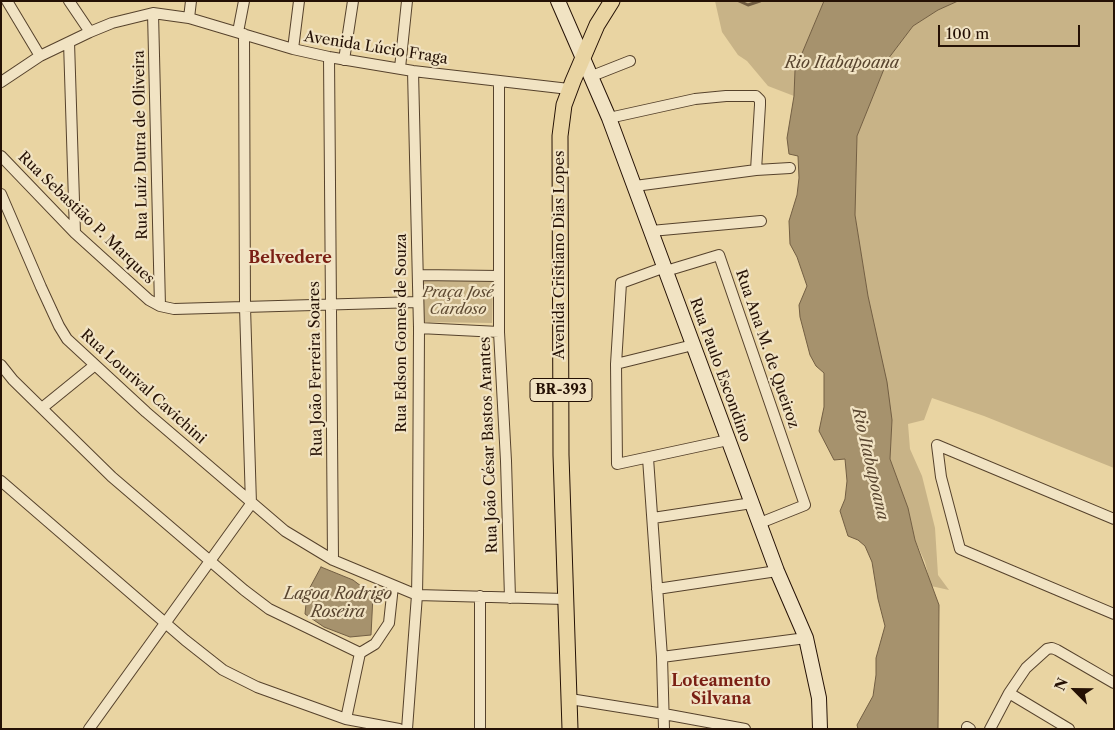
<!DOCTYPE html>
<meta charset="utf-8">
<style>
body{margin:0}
#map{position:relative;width:1115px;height:730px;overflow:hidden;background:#e9d4a2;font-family:"Libre Caslon Text",serif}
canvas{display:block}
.frame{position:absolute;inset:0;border:2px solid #251105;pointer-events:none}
.north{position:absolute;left:1050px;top:665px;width:50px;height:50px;-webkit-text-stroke:4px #f1e3c3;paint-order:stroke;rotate:293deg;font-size:14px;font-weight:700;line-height:20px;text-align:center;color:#251105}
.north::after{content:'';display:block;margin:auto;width:18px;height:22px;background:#251105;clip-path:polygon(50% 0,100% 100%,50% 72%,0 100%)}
.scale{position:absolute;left:938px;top:25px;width:142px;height:22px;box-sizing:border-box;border:2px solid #251105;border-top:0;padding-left:6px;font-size:15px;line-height:18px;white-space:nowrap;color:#251105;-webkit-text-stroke:4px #f1e3c3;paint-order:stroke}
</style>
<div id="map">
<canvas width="1115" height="730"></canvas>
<div class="frame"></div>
<div class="north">N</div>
<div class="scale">100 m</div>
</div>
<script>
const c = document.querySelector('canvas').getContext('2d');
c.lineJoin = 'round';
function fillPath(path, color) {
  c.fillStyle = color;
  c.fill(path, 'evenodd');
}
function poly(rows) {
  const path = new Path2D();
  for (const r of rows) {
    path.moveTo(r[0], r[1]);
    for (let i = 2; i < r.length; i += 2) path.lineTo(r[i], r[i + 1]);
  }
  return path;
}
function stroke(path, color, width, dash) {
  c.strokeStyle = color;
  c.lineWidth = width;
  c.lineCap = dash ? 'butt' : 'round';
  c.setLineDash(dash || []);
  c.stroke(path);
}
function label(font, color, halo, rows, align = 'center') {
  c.font = font + ' "Libre Caslon Text",serif';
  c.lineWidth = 4.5;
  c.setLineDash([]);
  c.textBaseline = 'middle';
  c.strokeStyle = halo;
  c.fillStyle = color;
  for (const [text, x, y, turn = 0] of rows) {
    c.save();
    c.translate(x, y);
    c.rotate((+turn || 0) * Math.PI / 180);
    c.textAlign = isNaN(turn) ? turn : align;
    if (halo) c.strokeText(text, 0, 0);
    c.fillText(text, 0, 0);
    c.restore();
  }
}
fillPath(poly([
 [715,1,824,1,795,70,794,96,768,86,747,61,738,55,722,32],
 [958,1,1114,1,1114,468,984,416,932,398,924,420,908,424,910,449,922,476,935,528,938,575,949,590,931,586,925,562,915,540,908,508,890,459,892,420,868,296,855,215,856,175,857,136,888,59,913,26,938,10],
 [423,279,493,280,492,323,422,322]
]), '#c8b387');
const water = poly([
 [824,1,958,1,938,10,913,26,888,59,857,136,856,175,855,215,868,296,887,382,892,420,890,459,908,508,915,540,939,605,938,729,858,729,857,725,873,696,876,675,876,658,885,626,878,599,872,562,865,546,858,540,848,536,840,511,845,499,847,481,845,459,834,460,819,431,824,407,824,373,816,366,810,355,800,317,799,305,807,286,797,257,790,244,789,221,797,195,799,178,798,156,789,154,787,138,794,96,795,70,824,1],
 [321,567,353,580,373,595,371,635,350,637,324,627,305,614,307,593,321,567]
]);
fillPath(water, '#a6926d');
stroke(water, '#725e43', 1);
stroke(poly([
 [739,1,748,5,760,1]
]), '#725e43', 3);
const street = poly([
 [7,1,40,56],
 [69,1,90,32],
 [153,13,160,306],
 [189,18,191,1],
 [238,32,244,1],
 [244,34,245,307,251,504],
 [69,42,75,233],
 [293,49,299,1],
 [329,57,333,560],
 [344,60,353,1],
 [400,68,407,1],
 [592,76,630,61],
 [499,81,499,332,506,461,510,598],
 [1,82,40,56,90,32,112,23,153,13,189,18,293,49,329,57,413,71,569,89],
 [609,118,695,99,726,96,756,96,760,100,760,105,756,170],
 [1,156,75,233,149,300,160,306,174,309,418,302],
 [635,186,756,170,790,168],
 [1,194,41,287,59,326,67,339,146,412,285,531,333,560,417,595,565,599],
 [651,231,761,221],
 [665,267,621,283,616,364,617,464,728,440],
 [666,271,719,255,805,505,760,523],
 [418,275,499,276],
 [419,328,499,332],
 [616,364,693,345],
 [1,365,13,380,112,477,244,590,269,609,360,653],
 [42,408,95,365],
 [648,458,662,657,664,729],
 [1,481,185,640,223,670,257,687,346,719,399,729],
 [653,518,752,503],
 [1114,519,937,445,941,477,960,549,1114,614],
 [657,589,777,571],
 [480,596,480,729],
 [662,657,806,638],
 [1009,693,1069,729],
 [570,699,664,714,745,729],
 [346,719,360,653,375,644,389,623,393,586],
 [967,727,970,729],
 [89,729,251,504],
 [407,729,417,595,418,535,419,328,413,71],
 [990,729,1009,693,1026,668,1047,649,1052,648,1057,650,1114,683]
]);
const secondary = poly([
 [558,1,609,118,777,571,806,638,819,698,820,729]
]);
const primary = poly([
 [570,729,561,455,560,136,564,105,573,81,597,25,612,1]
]);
stroke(street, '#56422c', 12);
stroke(secondary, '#251105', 16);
stroke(primary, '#251105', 17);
stroke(street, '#f1e3c3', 10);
stroke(secondary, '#f1e3c3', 14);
stroke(primary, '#e9d4a2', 15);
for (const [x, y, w] of [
 [561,390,62]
]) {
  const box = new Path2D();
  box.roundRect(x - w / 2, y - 11.5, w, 23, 4);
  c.fillStyle = '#f1e3c3';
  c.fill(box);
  stroke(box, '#251105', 1);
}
label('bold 14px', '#251105', null, [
 ["BR-393",561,390]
]);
label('15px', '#251105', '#f1e3c3', [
 ["Avenida Lúcio Fraga",376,48,9],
 ["Rua Luiz Dutra de Oliveira",141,145,-91],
 ["Rua Sebastião P. Marques",86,218,44],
 ["Avenida Cristiano Dias Lopes",560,255,-90],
 ["Rua Edson Gomes de Souza",402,333,-90],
 ["Rua Ana M. de Queiroz",767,349,71],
 ["Rua João Ferreira Soares",316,369,-91],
 ["Rua Paulo Escondino",720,370,70],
 ["Rua Lourival Cavichini",143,387,42],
 ["Rua João César Bastos Arantes",489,445,-92]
]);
label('italic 15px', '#5e4a32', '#f1e3c3', [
 ["Praça José",458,293],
 ["Cardoso",458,310]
]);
label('italic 16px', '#59452f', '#f1e3c3', [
 ["Rio Itabapoana",842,63],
 ["Rio Itabapoana",870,464,77],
 ["Lagoa Rodrigo",338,594],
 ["Roseira",338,612]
]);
label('bold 16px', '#7a1f14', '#f1e3c3', [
 ["Belvedere",290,258],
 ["Loteamento",721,681],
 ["Silvana",721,699]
]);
</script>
